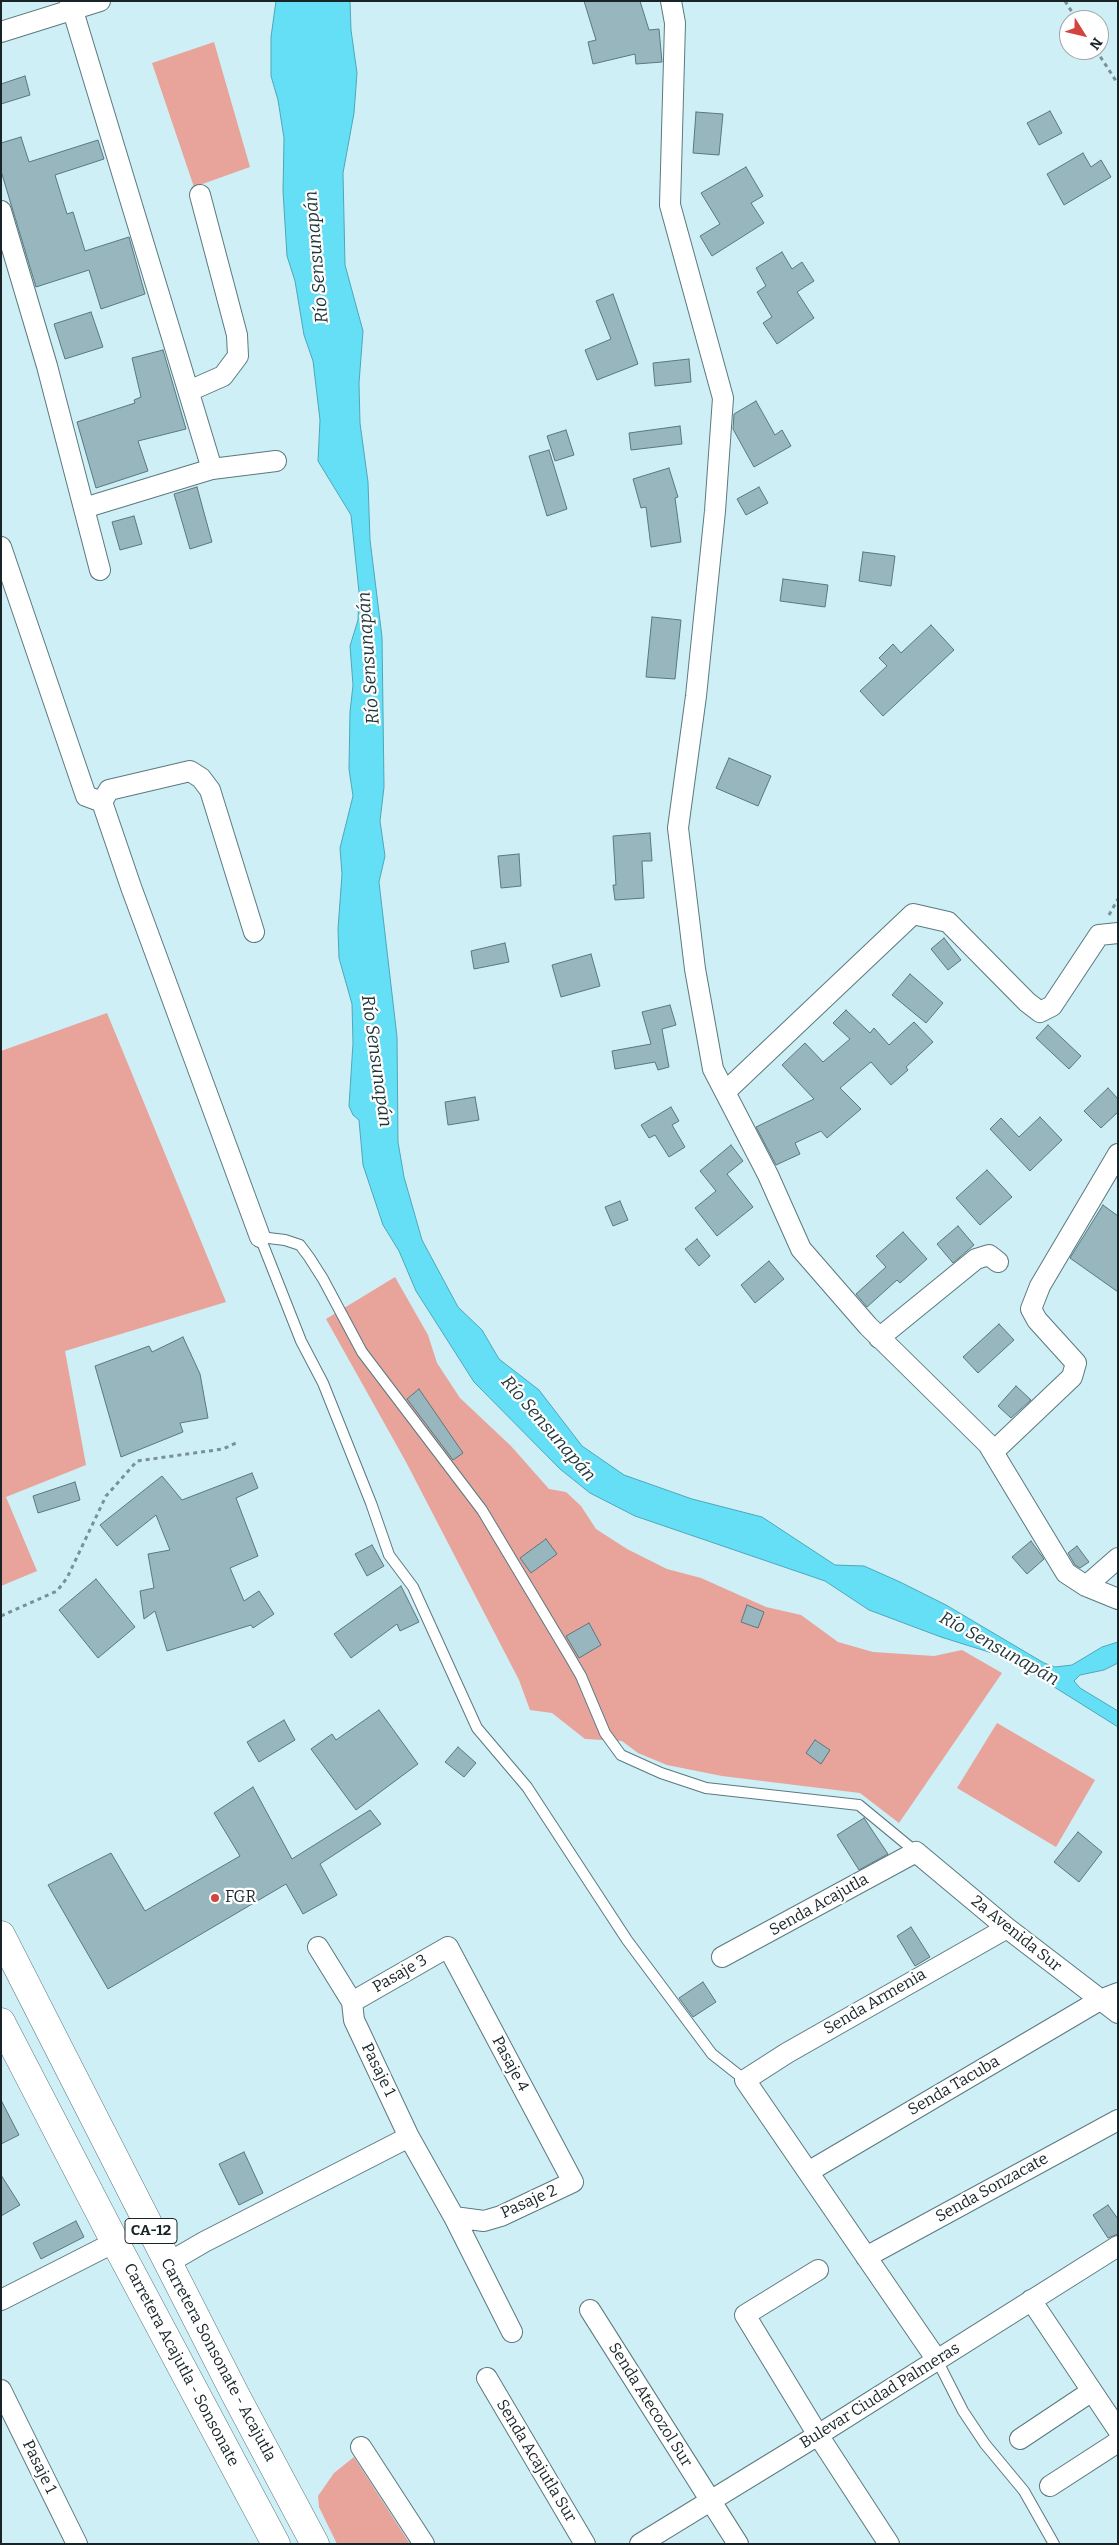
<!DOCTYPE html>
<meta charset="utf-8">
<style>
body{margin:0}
#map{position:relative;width:1119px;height:2545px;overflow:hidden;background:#ceeff6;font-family:Bitter,serif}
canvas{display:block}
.frame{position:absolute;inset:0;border:2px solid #182427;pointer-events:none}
.north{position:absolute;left:1059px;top:10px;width:50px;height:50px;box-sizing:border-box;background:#fff;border:1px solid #a3a7a9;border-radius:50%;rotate:126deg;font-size:14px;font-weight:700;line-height:20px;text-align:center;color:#182427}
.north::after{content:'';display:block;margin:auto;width:18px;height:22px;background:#d2443d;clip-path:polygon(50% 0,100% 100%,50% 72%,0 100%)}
</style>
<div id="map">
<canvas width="1119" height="2545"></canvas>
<div class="frame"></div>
<div class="north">N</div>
</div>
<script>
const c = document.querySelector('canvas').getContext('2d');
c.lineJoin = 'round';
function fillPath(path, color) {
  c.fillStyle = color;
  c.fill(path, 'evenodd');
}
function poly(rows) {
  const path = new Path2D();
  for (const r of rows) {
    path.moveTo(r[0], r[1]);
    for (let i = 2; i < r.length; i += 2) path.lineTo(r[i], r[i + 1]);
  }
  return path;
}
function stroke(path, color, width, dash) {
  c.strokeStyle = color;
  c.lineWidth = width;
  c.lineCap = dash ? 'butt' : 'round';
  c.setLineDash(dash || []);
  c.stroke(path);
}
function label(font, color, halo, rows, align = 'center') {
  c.font = font + ' Bitter,serif';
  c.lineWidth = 4.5;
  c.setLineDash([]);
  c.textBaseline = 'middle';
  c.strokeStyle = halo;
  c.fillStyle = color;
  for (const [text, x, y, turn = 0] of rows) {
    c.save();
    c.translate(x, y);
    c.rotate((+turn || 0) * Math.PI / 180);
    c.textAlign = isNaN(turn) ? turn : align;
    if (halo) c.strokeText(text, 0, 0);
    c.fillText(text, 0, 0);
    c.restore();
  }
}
fillPath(poly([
 [214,42,250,167,194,187,152,63],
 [107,1013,226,1302,65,1351,86,1465,6,1497,37,1571,1,1586,1,1051],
 [395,1277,428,1335,437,1363,460,1398,511,1446,549,1489,566,1492,581,1506,596,1529,627,1549,667,1569,701,1578,766,1607,801,1615,838,1642,873,1652,934,1656,962,1650,1002,1673,899,1823,860,1793,722,1776,667,1765,638,1753,622,1741,585,1739,552,1713,530,1710,519,1680,406,1462,326,1319],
 [997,1723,1095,1780,1056,1847,957,1788],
 [354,2457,410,2544,337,2544,319,2507,318,2496,334,2473]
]), '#e8a39a');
const water = poly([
 [276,1,350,1,351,30,357,73,354,113,343,173,345,265,363,331,359,383,360,423,368,482,370,540,382,637,384,787,380,821,385,856,379,882,397,1037,398,1142,404,1177,422,1240,458,1307,482,1330,499,1359,539,1390,582,1446,624,1475,692,1499,762,1517,835,1565,864,1566,900,1582,946,1605,1044,1663,1055,1667,1072,1665,1102,1647,1118,1642,1118,1663,1104,1670,1080,1675,1074,1681,1080,1688,1118,1711,1118,1727,1008,1658,941,1637,869,1610,825,1581,635,1516,590,1493,560,1469,474,1382,416,1291,399,1251,383,1225,363,1165,359,1120,353,1115,349,1106,353,1043,352,1004,339,958,338,929,342,874,340,848,353,796,349,769,350,712,353,685,350,646,358,620,359,592,351,515,318,461,320,420,313,361,304,335,295,281,287,256,283,191,284,138,278,100,271,76,271,37,276,1]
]);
fillPath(water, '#64dff6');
stroke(water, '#4da7b8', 1);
const building = poly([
 [584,1,640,1,649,30,659,29,662,62,636,64,635,54,593,64,588,42,596,40,584,1],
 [25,76,30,95,1,104,1,84,25,76],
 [1050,111,1062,133,1039,145,1027,123,1050,111],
 [696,112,723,114,719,155,693,153,696,112],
 [21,137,29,162,98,140,104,159,55,175,67,214,73,212,85,251,129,237,145,294,101,309,89,270,36,287,1,171,1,143,21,137],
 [1083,153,1091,167,1101,160,1111,177,1064,205,1047,174,1083,153],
 [746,167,763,196,751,203,764,223,712,256,700,236,720,224,701,193,746,167],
 [782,252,792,269,802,262,814,281,797,292,814,318,777,344,763,323,772,317,757,292,766,286,756,268,782,252],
 [613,294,638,364,597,380,585,350,611,339,596,301,613,294],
 [91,312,103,347,65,359,54,324,91,312],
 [163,350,186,429,138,441,148,471,96,488,77,422,135,403,134,400,141,397,132,358,163,350],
 [689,359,691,382,655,386,653,363,689,359],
 [756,401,775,435,782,430,791,446,754,467,733,429,734,414,756,401],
 [680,426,682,444,631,450,629,433,680,426],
 [566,430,574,455,555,461,547,436,566,430],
 [549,450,567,509,547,516,529,456,549,450],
 [669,468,678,497,675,498,681,542,651,547,646,507,641,508,633,479,669,468],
 [197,487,212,542,190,549,174,494,197,487],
 [759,487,768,503,746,515,737,499,759,487],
 [134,516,142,544,120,550,112,522,134,516],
 [863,552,895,556,891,586,859,581,863,552],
 [783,579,828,585,825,607,780,601,783,579],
 [652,617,681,620,675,679,646,677,652,617],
 [931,625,954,650,883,716,860,691,887,666,879,658,893,644,901,653,931,625],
 [729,758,771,776,758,806,716,788,729,758],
 [650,833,652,861,642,861,644,898,615,900,613,885,616,885,613,836,650,833],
 [519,854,521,886,501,888,498,856,519,854],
 [944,938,961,960,948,970,931,949,944,938],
 [505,943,509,962,474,969,471,951,505,943],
 [591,954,600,986,561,997,552,965,591,954],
 [910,974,943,1003,926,1023,892,995,910,974],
 [670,1005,676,1025,662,1029,669,1067,658,1070,655,1062,615,1069,612,1051,651,1044,642,1012,670,1005],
 [846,1010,870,1033,874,1028,889,1045,914,1022,933,1042,906,1067,908,1070,891,1085,871,1062,840,1088,861,1109,827,1138,821,1131,795,1143,800,1154,776,1165,756,1127,814,1099,782,1065,805,1043,823,1062,850,1039,833,1023,846,1010],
 [1048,1025,1081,1056,1069,1069,1036,1038,1048,1025],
 [1108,1088,1118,1099,1118,1112,1101,1128,1084,1111,1108,1088],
 [475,1097,479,1120,448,1125,445,1102,475,1097],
 [671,1107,679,1121,672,1125,685,1147,669,1157,655,1135,649,1138,641,1125,671,1107],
 [1040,1117,1062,1140,1030,1171,990,1129,1001,1118,1019,1137,1040,1117],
 [731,1145,743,1161,727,1174,753,1207,717,1236,695,1208,716,1191,700,1171,731,1145],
 [987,1170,1012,1197,980,1225,956,1198,987,1170],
 [620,1201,628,1220,613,1226,605,1207,620,1201],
 [1103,1205,1118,1216,1118,1292,1070,1258,1103,1205],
 [958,1226,974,1245,953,1263,937,1244,958,1226],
 [903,1232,927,1259,900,1283,897,1280,867,1307,856,1294,886,1267,876,1256,903,1232],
 [697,1239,710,1256,699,1266,685,1249,697,1239],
 [769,1261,784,1279,755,1303,741,1285,769,1261],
 [999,1324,1014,1340,978,1373,963,1357,999,1324],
 [183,1337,200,1374,208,1418,180,1423,183,1432,121,1457,95,1366,149,1346,152,1352,183,1337],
 [1016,1386,1031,1400,1011,1418,998,1406,1016,1386],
 [419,1389,463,1453,453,1460,407,1399,419,1389],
 [252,1473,258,1488,236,1498,258,1556,230,1568,244,1601,259,1591,274,1614,253,1628,251,1625,167,1651,155,1611,144,1619,140,1591,154,1588,148,1554,170,1550,156,1515,117,1546,100,1525,162,1476,182,1500,252,1473],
 [75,1482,80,1500,38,1513,33,1496,75,1482],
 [546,1539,557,1554,531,1573,520,1558,546,1539],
 [1031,1541,1044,1559,1027,1574,1012,1557,1031,1541],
 [372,1545,384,1566,367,1576,355,1554,372,1545],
 [1077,1546,1089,1562,1080,1568,1075,1565,1068,1553,1077,1546],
 [96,1579,135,1627,98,1658,59,1610,96,1579],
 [401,1586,419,1622,400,1631,397,1624,351,1658,334,1634,401,1586],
 [747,1605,764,1612,758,1628,741,1622,747,1605],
 [589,1623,601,1645,579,1658,566,1636,589,1623],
 [379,1710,418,1764,356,1810,311,1749,332,1734,336,1740,379,1710],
 [284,1720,295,1740,259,1762,247,1742,284,1720],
 [815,1740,830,1750,821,1764,806,1753,815,1740],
 [458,1747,476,1763,464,1777,445,1762,458,1747],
 [253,1787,292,1859,370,1810,381,1824,320,1864,337,1895,303,1914,286,1884,108,1989,48,1885,111,1853,145,1911,240,1856,214,1813,253,1787],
 [864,1818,888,1854,859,1870,837,1835,864,1818],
 [1078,1832,1102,1852,1079,1882,1054,1862,1078,1832],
 [911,1927,930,1957,915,1966,897,1936,911,1927],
 [703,1982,716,2002,693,2017,679,1998,703,1982],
 [1,2100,19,2135,1,2144,1,2100],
 [244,2152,263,2193,239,2205,219,2164,244,2152],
 [1,2175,20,2205,1,2216,1,2175],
 [1108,2205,1118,2219,1118,2234,1108,2238,1093,2215,1108,2205],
 [76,2221,84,2237,41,2259,33,2243,76,2221]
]);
fillPath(building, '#97b6bd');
stroke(building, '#5a787e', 1);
const lane = poly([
 [745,2080,712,2054,627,1940,527,1787,477,1728,413,1587,389,1555,371,1503,323,1383,301,1341,260,1237,285,1240,300,1245,309,1257,323,1279,362,1352,482,1510,570,1657,581,1676,605,1733,621,1755,661,1773,706,1788,859,1805,916,1852],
 [937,2360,963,2411,985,2444,1024,2491,1054,2544]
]);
const street = poly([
 [70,1,212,469,84,508],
 [671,1,675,23,670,205,723,398,715,511,696,696,678,828,695,969,713,1069,768,1175,801,1249,868,1326,988,1444,1066,1573,1086,1586,1118,1599],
 [1,32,100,1],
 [1,211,47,366,100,570],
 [189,391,223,376,238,356,237,335,200,195],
 [212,469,276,461],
 [1,547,86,796,102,802,131,887,260,1237],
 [102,802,109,790,190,771,201,778,210,790,254,932],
 [725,1092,913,914,948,922,1027,1002,1040,1012,1052,1006,1099,935,1118,933],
 [879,1338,976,1259,989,1255,998,1262],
 [993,1452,1072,1377,1076,1363,1037,1320,1031,1309,1040,1286,1118,1154],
 [1086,1586,1118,1558],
 [318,1947,352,2002,354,2020,409,2137,454,2217,512,2332],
 [722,1957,916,1852,1007,1928,1118,2013],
 [352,2002,448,1947,573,2182,501,2216,484,2221,454,2217],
 [808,2172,1100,2000,1118,1993],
 [866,2257,1118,2120],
 [168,2263,204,2242,409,2137],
 [818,2270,745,2315,818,2435,889,2544],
 [1,2300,115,2242],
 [1031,2300,1118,2430],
 [590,2310,738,2544],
 [937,2360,745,2080,787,2053,1007,1928],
 [487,2378,585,2544],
 [1,2390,77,2544],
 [1020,2439,1092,2391],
 [361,2447,424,2544],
 [1050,2486,1118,2442],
 [640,2544,818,2435,1118,2246]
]);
const highway = poly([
 [1,1935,235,2394,315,2544],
 [1,2022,115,2242,276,2544]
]);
stroke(lane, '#5b797f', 12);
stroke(street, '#5b797f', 22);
stroke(highway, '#5b797f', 29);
stroke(poly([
 [1065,1,1077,20],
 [1096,50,1118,84],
 [1109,915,1118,899],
 [1,1616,57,1591,67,1578,106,1496,137,1461,223,1449,236,1443]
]), '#799196', 3, [4, 4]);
stroke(lane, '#fff', 10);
stroke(street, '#fff', 20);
stroke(highway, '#fff', 28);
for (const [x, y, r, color] of [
 [215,1898,5,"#d2443d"]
]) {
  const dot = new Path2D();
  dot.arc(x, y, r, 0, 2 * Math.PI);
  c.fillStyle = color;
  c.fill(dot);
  stroke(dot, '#fff', 2);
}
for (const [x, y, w] of [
 [151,2231,52]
]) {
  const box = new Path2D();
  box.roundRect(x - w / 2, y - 12.5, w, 25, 4);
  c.fillStyle = '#fff';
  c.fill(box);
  stroke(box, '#182427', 1);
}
label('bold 15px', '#182427', null, [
 ["CA-12",151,2231]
]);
label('16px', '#182427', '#fff', [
 ["FGR",225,1898]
], 'left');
label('16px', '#182427', '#fff', [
 ["Senda Acajutla",819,1905,-29],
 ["2a Avenida Sur",1016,1934,39],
 ["Pasaje 3",400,1974,-30],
 ["Senda Armenia",875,2002,-30],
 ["Pasaje 4",510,2064,62],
 ["Pasaje 1",378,2070,64],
 ["Senda Tacuba",954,2086,-30],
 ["Senda Sonzacate",992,2188,-29],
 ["Pasaje 2",529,2202,-24],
 ["Carretera Sonsonate - Acajutla",218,2360,62],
 ["Carretera Acajutla - Sonsonate",181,2365,62],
 ["Bulevar Ciudad Palmeras",880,2396,-32],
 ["Senda Atecozol Sur",650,2405,58],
 ["Senda Acajutla Sur",536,2461,59],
 ["Pasaje 1",39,2467,64]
]);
label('italic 18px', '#1f3539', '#fff', [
 ["Río Sensunapán",317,257,-95],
 ["Río Sensunapán",369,658,-94],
 ["Río Sensunapán",376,1061,82],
 ["Río Sensunapán",548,1429,49],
 ["Río Sensunapán",999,1649,29]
]);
</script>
